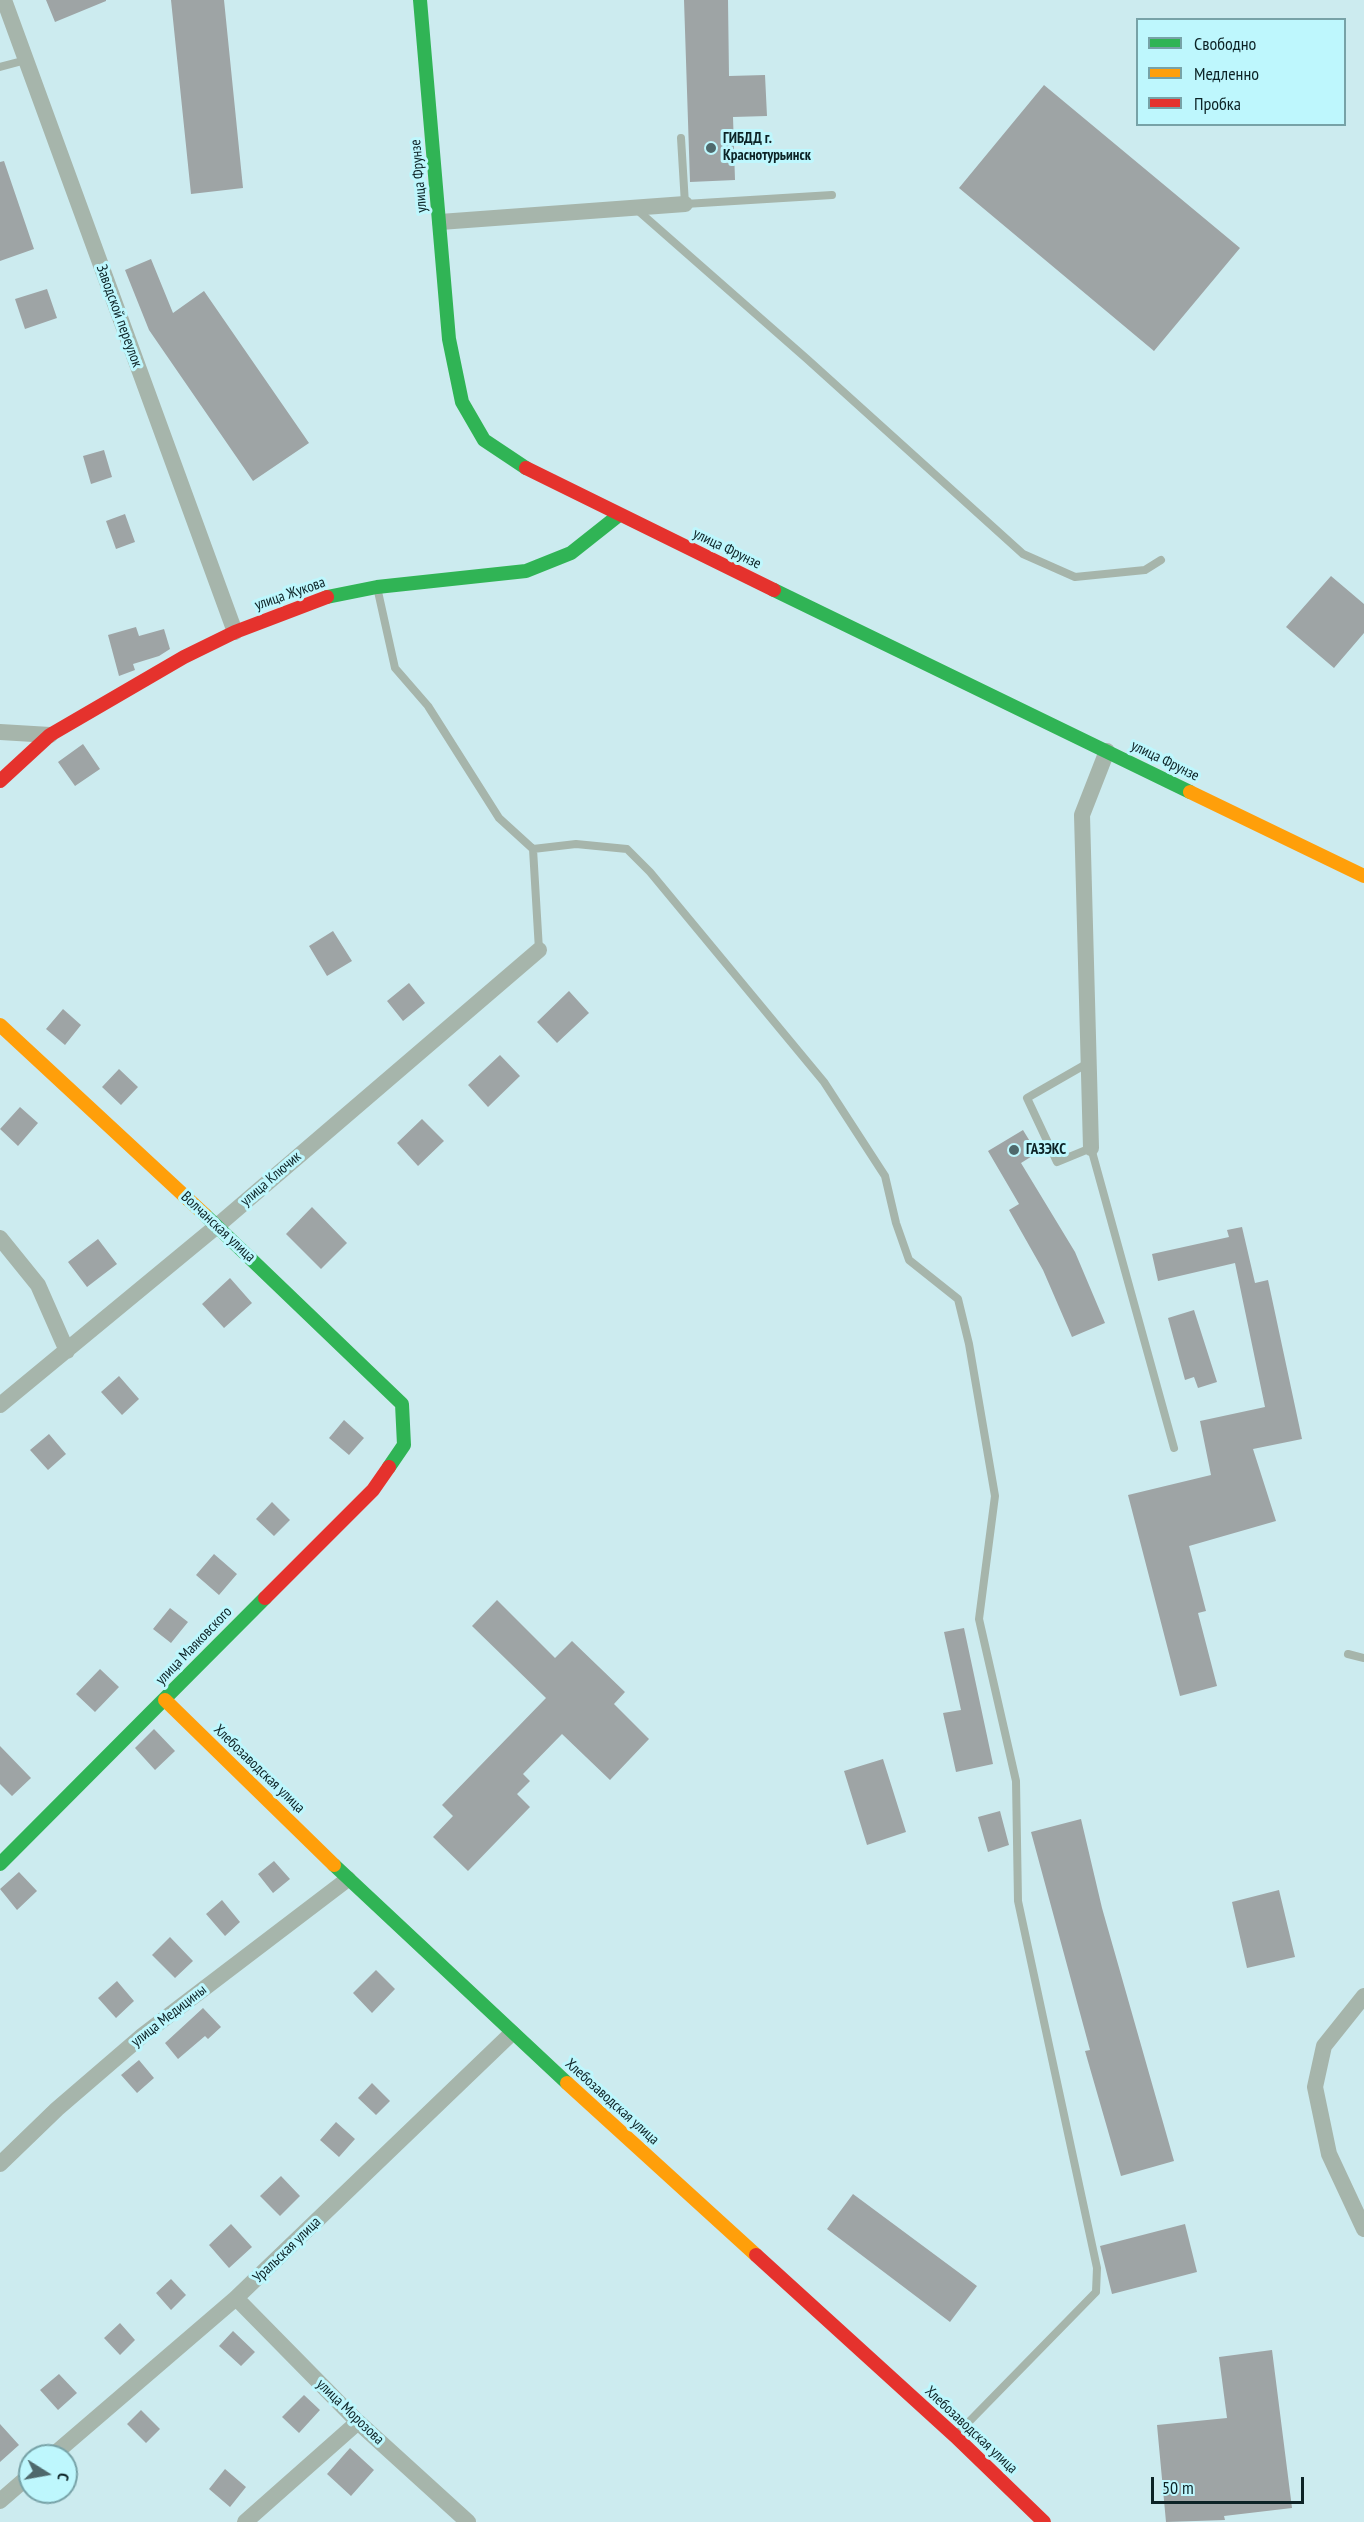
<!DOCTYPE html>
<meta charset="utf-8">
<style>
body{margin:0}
#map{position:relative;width:1364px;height:2522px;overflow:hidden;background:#ccebef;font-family:"PT Sans Narrow",sans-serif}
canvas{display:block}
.legend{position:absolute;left:1136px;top:18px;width:210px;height:108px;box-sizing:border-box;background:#bef7fd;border:2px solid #77a2a7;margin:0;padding:8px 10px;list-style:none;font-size:18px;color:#0c2326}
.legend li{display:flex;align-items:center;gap:12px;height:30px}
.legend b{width:30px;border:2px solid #77a2a7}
.north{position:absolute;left:18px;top:2444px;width:60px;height:60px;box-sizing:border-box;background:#bef7fd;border:2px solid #77a2a7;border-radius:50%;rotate:101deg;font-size:16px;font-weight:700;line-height:24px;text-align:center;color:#0c2326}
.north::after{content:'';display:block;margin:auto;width:21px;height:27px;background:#4f696c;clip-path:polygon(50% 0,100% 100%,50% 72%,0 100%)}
.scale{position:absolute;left:1151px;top:2477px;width:153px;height:27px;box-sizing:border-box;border:3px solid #0c2326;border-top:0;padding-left:8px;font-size:18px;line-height:21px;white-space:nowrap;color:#0c2326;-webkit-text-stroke:4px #bef7fd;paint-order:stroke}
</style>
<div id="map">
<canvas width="1364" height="2522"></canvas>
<ul class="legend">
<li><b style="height:8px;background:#30b455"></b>Свободно</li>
<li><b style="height:8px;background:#ff9f0a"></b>Медленно</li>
<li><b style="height:8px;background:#e5322d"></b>Пробка</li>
</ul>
<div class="north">С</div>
<div class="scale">50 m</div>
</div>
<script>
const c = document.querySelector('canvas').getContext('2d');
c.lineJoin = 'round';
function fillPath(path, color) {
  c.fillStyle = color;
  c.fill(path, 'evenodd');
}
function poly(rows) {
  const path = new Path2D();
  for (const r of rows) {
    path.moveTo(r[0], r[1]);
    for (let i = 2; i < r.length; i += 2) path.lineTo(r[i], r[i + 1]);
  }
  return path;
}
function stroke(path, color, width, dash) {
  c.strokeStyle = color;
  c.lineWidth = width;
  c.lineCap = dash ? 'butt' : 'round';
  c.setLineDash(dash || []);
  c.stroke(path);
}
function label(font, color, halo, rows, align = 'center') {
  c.font = font + ' "PT Sans Narrow",sans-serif';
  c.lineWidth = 6;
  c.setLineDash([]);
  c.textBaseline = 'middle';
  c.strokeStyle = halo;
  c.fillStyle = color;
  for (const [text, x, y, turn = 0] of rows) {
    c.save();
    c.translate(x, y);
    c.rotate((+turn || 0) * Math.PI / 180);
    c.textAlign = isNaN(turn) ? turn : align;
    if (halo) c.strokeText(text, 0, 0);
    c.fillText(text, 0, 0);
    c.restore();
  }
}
fillPath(poly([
 [46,0,106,0,106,1,55,22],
 [171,0,224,0,243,188,191,194],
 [684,0,728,0,729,76,765,75,767,116,733,117,735,180,690,182],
 [1044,85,1240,248,1154,351,959,188],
 [4,161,34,249,0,261,0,162],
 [151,259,173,313,204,291,309,443,253,481,149,330,125,270],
 [47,289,57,318,25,329,15,299],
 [104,450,112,477,91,484,83,456],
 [125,514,135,542,116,549,106,521],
 [1331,576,1364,604,1364,633,1334,668,1286,627],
 [136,627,139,636,164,629,170,649,159,656,133,664,135,670,119,676,108,635],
 [83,744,100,769,75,786,58,762],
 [333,931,352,961,327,976,309,946],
 [409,983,425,1003,403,1021,387,1001],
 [569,991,589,1013,557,1043,537,1022],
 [63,1009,81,1025,65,1045,46,1029],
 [500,1055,520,1076,488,1107,468,1085],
 [119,1069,138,1087,121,1105,102,1087],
 [20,1107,38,1123,18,1146,0,1129],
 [422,1119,444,1141,418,1166,397,1143],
 [1023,1130,1037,1153,1021,1163,1075,1252,1105,1323,1072,1337,1043,1270,1009,1210,1019,1204,988,1151],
 [312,1207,347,1243,321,1269,286,1234],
 [1242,1227,1255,1283,1268,1280,1302,1439,1253,1449,1276,1521,1189,1546,1206,1611,1198,1613,1217,1686,1180,1696,1128,1495,1211,1475,1200,1421,1265,1407,1235,1263,1158,1281,1152,1254,1229,1237,1227,1230],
 [98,1239,117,1264,87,1287,68,1262],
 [230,1278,252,1303,224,1328,202,1304],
 [1194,1310,1217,1382,1198,1388,1194,1377,1185,1380,1168,1318],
 [119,1376,139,1399,122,1415,101,1392],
 [344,1420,364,1438,349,1455,329,1438],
 [49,1434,66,1454,48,1470,30,1450],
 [272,1502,290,1520,274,1536,256,1519],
 [214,1554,237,1574,219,1595,196,1575],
 [497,1600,555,1658,572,1641,625,1692,614,1704,649,1739,610,1780,562,1734,523,1774,530,1781,517,1794,530,1807,468,1871,433,1837,453,1816,442,1805,546,1698,472,1626],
 [170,1608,188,1622,171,1643,153,1629],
 [964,1628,993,1764,956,1772,943,1713,961,1710,944,1632],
 [100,1669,119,1687,95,1712,76,1694],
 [154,1729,175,1751,155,1770,135,1748],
 [0,1746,31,1778,12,1796,0,1784],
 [883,1759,906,1832,867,1845,844,1771],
 [1000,1811,1009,1845,988,1852,978,1817],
 [1081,1819,1102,1908,1174,2161,1121,2176,1085,2051,1090,2050,1031,1832],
 [274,1861,290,1879,273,1893,258,1874],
 [19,1872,37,1891,17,1910,0,1889],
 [1279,1890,1295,1957,1247,1968,1232,1902],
 [222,1900,240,1922,225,1936,206,1914],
 [170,1937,193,1961,175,1978,152,1955],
 [376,1970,395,1989,372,2013,353,1993],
 [117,1981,134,2001,116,2018,98,1998],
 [203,2008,221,2027,208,2039,205,2036,178,2059,165,2043],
 [139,2060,154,2078,137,2093,121,2075],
 [372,2083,390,2101,376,2115,358,2098],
 [336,2122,355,2139,339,2157,320,2140],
 [281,2176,300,2196,280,2216,260,2196],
 [853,2194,977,2286,950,2322,827,2229],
 [231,2224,252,2247,229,2268,209,2245],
 [1185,2224,1197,2272,1112,2294,1100,2246],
 [171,2279,186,2295,171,2310,156,2293],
 [120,2323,135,2340,120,2355,104,2338],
 [233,2331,255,2352,241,2366,219,2346],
 [1272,2350,1292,2508,1224,2516,1225,2520,1166,2522,1157,2425,1227,2418,1219,2357],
 [59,2374,77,2393,58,2410,40,2390],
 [304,2395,320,2410,299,2433,282,2417],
 [141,2410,160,2429,146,2443,127,2424],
 [0,2424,19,2445,0,2462],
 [350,2448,374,2470,351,2496,327,2474],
 [225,2469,246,2487,230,2507,209,2489]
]), '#9ea4a5');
stroke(poly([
 [0,67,26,60],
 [681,138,685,204,832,195],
 [635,208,807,359,1023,554,1075,577,1145,570,1161,560],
 [377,587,395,668,428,706,499,818,533,849,539,950],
 [533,849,576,844,627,849,650,872,824,1082,885,1176,896,1223,909,1260,958,1299,969,1344,995,1496,979,1619,1016,1781,1018,1901,1097,2268,1096,2292,957,2434],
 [1088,1063,1027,1098,1057,1162,1091,1148,1174,1448],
 [1348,1654,1364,1658]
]), '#a6b5ab', 8);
stroke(poly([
 [4,0,235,632],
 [440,222,685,204],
 [0,732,50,735],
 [1091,1148,1082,815,1107,751],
 [0,1238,38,1285,67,1351],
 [0,1405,217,1226,539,950],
 [1364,1996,1324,2046,1315,2087,1329,2154,1364,2229],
 [0,2164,57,2109,143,2035,348,1879],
 [236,2298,358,2422,468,2522],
 [52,2456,236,2298,512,2033],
 [0,2501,30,2475],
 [245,2522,358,2422]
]), '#a6b5ab', 16);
stroke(poly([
 [420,0,449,339,462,402,484,440,526,468],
 [774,590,1190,792],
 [327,597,377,587,526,571,571,553,619,515],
 [205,1215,402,1404,404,1445,389,1467],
 [0,1864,265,1598],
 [334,1865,567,2083]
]), '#30b455', 14);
stroke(poly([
 [1190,792,1364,876],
 [0,1025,205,1215],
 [165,1700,334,1865],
 [567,2083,756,2255]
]), '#ff9f0a', 14);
stroke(poly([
 [526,468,774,590],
 [0,781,50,735,184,657,235,632,327,597],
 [265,1598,373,1490,389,1467],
 [756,2255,955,2436,1044,2522]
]), '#e5322d', 14);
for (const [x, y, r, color] of [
 [711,148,6,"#4f696c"],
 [1014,1150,6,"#4f696c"]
]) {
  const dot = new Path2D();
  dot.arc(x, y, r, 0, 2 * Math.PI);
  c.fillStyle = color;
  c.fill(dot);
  stroke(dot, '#bef7fd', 2);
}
label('bold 15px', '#0c2326', '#bef7fd', [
 ["ГИБДД г.",723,139],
 ["Краснотурьинск",723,156],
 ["ГАЗЭКС",1026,1150]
], 'left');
label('15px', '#0c2326', '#bef7fd', [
 ["улица Фрунзе",419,176,-95],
 ["Заводской переулок",119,316,70],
 ["улица Фрунзе",727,549,26],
 ["улица Жукова",290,594,-19],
 ["улица Фрунзе",1165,761,26],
 ["улица Ключик",271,1179,-41],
 ["Волчанская улица",218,1227,43],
 ["улица Маяковского",194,1646,-46],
 ["Хлебозаводская улица",259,1769,44],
 ["улица Медицины",169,2016,-38],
 ["Хлебозаводская улица",612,2102,42],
 ["Уральская улица",287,2250,-44],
 ["улица Морозова",350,2412,44],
 ["Хлебозаводская улица",971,2430,43]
]);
</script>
